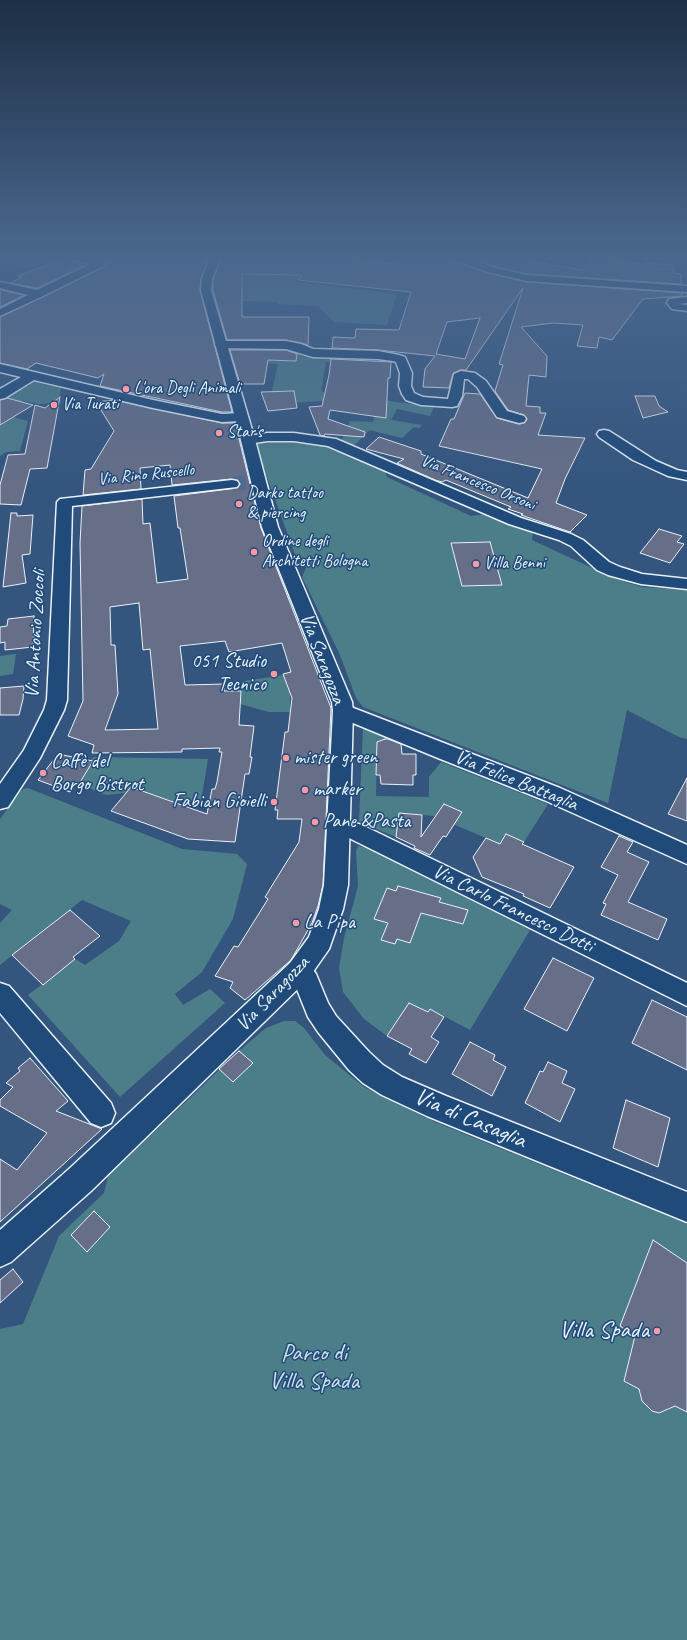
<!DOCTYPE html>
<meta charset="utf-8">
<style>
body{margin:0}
canvas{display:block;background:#34557e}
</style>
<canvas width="687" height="1640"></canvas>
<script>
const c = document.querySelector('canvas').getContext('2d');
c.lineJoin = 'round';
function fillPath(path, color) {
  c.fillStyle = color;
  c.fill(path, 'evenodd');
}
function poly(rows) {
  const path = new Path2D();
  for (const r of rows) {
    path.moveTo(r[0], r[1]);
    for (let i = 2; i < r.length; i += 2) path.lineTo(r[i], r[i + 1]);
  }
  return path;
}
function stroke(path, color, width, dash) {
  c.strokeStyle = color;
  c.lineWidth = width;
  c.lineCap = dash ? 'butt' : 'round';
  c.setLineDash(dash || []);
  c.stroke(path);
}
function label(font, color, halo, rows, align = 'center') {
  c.font = font + ' Caveat,sans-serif';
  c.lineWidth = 3;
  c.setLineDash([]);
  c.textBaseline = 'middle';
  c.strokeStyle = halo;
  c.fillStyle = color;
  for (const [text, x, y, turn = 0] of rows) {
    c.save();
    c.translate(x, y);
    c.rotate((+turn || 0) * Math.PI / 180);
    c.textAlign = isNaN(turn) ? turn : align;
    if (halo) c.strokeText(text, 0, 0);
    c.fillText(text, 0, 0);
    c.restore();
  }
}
fillPath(poly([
 [0,256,62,256,66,257,53,263,44,261,30,268,0,262],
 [222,266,304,272,296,282,397,294,387,325,334,322,318,306,278,304,277,302,242,301],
 [270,353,278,361,296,361,297,355,305,357,358,356,358,362,349,363,349,359,331,359,330,362,326,362,321,391,325,393,360,397,434,407,430,416,397,409,391,420,422,425,419,428,414,427,402,438,369,430,353,447,339,442,345,435,350,421,373,422,375,414,353,405,322,401,288,403,295,396,294,391,272,391,278,364,268,363],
 [34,382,61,388,58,403,38,404,24,401,18,404,3,400],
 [13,417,28,421,20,451,6,452,0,456,0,425],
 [294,439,337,447,385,471,387,477,471,516,485,514,533,533,532,540,616,579,642,587,687,590,687,739,679,737,627,710,608,803,363,707,356,698,340,655,302,577,306,568,303,560,296,557,254,441],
 [16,654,13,674,0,676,0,656],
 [284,675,290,693,290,712,269,712,240,704,241,691,244,681],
 [367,728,384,735,385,739,380,744,377,745,376,796,429,797,429,777,441,762,548,804,524,842,506,834,500,844,453,824,444,805,435,816,399,813,399,832,396,837,369,826,359,821,363,729],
 [93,757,208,759,201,802,175,802,131,787,126,793,106,795,79,784,93,762,90,761],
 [28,788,182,849,237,854,247,864,233,919,202,972,175,994,183,1005,210,989,225,1003,120,1097,28,995,75,959,85,965,119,941,131,921,82,900,0,965,0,923,12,910,0,904,0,819,19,793,23,789],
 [358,846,365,847,530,930,470,1030,430,1009,428,1012,409,1003,387,1036,364,1019,343,992,339,968,344,938,358,886,356,851],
 [284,1021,295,1021,304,1028,325,1055,364,1087,435,1122,687,1224,687,1640,0,1640,0,1329,23,1324,59,1236,104,1193,108,1176,239,1051,266,1028]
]), '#4c7e8a');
const building = poly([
 [89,256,209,256,201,278,200,290,232,412,222,412,100,386,104,374,98,378,36,363,27,369,0,363,0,317,106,266,107,264,105,260,89,256],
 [222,256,319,256,395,264,402,256,446,256,448,259,488,273,527,282,682,293,682,296,643,299,612,340,599,337,597,348,577,346,583,325,553,323,521,327,547,356,546,377,529,375,526,406,540,407,540,413,546,413,538,435,585,438,565,479,556,503,587,515,570,532,521,515,523,514,508,509,511,507,446,480,442,482,435,480,397,463,404,459,366,449,379,437,421,451,421,454,528,498,542,469,439,446,451,419,454,419,465,393,480,394,497,418,519,424,524,423,527,420,524,415,508,410,495,391,503,365,499,364,523,288,466,370,460,370,453,374,449,388,423,387,425,369,435,356,378,350,332,348,333,337,355,338,356,329,399,330,411,292,298,280,302,275,242,274,242,317,309,317,308,345,286,340,227,340,213,290,213,279,222,256],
 [480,318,465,359,436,354,447,322,480,318],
 [465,256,525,256,525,260,582,270,594,257,644,265,644,263,673,265,674,273,681,274,681,284,527,274,495,267,465,256],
 [65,258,87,264,37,288,11,283,22,277,18,276,65,258],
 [0,290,24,295,0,307,0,290],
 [230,350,286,350,297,354,296,361,268,360,264,384,240,384,230,350],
 [331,359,391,362,390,378,388,378,386,418,330,410,328,419,365,432,364,437,325,434,324,436,320,435,309,407,322,406,329,375,331,359],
 [294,391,297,408,268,411,261,392,294,391],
 [635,396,655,396,659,406,668,412,643,418,635,396],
 [60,397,47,468,30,469,21,505,0,504,0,485,8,455,25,454,35,405,45,408,60,397],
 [7,398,33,405,0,425,0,400,7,398],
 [114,400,222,423,235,423,261,528,331,708,323,885,318,906,312,923,291,960,245,1000,230,988,233,982,215,976,234,946,238,947,268,899,265,897,299,842,302,819,277,819,278,810,275,810,285,732,288,732,292,698,283,674,291,672,282,643,229,652,225,641,180,646,185,685,225,684,224,691,241,691,239,725,254,726,250,757,252,757,249,774,245,774,235,842,188,839,111,811,131,787,207,814,212,789,215,789,217,782,222,752,219,752,220,748,182,749,182,752,92,753,94,745,68,736,83,701,80,543,82,506,142,499,143,524,150,523,157,583,188,579,180,528,178,528,174,496,237,488,240,485,238,480,232,479,172,485,170,465,140,468,141,489,83,495,85,470,91,469,114,431,96,402,114,400],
 [139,603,143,650,150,649,158,729,105,730,118,694,115,645,111,645,110,607,139,603],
 [11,513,17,513,17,516,33,515,30,554,22,555,26,583,3,587,11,513],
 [659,529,682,536,677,542,684,544,670,563,640,553,659,529],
 [490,542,502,585,462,586,451,543,490,542],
 [34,616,33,647,5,650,5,642,0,643,0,627,7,626,8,619,34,616],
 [24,686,23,699,19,715,0,715,0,688,24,686],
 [385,739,388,739,401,744,402,754,416,754,416,775,413,775,413,785,381,784,380,775,376,775,377,742,385,739],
 [58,754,93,761,79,784,76,784,70,792,38,780,58,754],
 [687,778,687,821,668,814,687,778],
 [444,804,462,812,446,837,443,836,430,855,414,848,415,846,396,837,399,813,422,815,421,837,444,804],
 [506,834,524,842,522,844,574,867,550,908,523,896,524,894,482,877,473,857,486,838,500,844,506,834],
 [619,836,633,842,627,852,649,862,628,902,667,919,658,940,601,915,606,904,603,903,618,875,601,867,619,836],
 [398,886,441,898,439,902,468,910,463,924,421,913,410,943,397,939,395,944,381,940,388,923,374,919,387,888,396,891,398,886],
 [70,910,100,936,73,957,75,959,43,985,12,955,70,910],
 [553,958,594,978,567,1031,524,1009,553,958],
 [652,1000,687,1017,687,1070,632,1043,652,1000],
 [409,1003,428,1012,430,1009,444,1017,431,1037,439,1042,426,1063,409,1054,412,1049,387,1036,409,1003],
 [470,1042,495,1055,493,1060,506,1067,492,1096,452,1074,470,1042],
 [239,1051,253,1063,233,1082,219,1069,239,1051],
 [30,1058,68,1101,56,1111,102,1129,0,1222,0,1159,17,1170,47,1133,0,1106,0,1100,13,1087,6,1083,20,1071,18,1068,30,1058],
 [548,1062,567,1071,562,1083,575,1089,560,1122,525,1103,540,1071,543,1072,548,1062],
 [626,1100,670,1118,658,1167,613,1148,626,1100],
 [94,1211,110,1227,87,1252,71,1235,94,1211],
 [653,1240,687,1263,687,1412,675,1406,659,1413,652,1411,642,1401,639,1389,624,1381,635,1336,620,1326,653,1240],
 [13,1269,23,1282,0,1303,0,1280,13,1269]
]);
fillPath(building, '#666e88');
stroke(building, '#e8f1f8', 1);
stroke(poly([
 [232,484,250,482]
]), '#4f6c90', 14, [14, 7]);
const minor = poly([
 [65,256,83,256,105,261,106,263,105,265,43,296,0,316,0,309,28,295,0,288,0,282,37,290,91,264,66,258,65,256],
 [447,256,461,256,495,268,527,275,687,286,687,292,527,281,488,272,448,258,447,256],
 [687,297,687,303,679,304,687,305,687,311,672,309,667,303,669,299,687,297],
 [221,341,286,341,301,344,313,349,378,351,399,355,405,357,412,373,411,386,414,393,423,397,448,399,454,374,461,371,475,373,486,381,507,411,524,416,526,419,524,422,519,423,497,417,477,387,468,379,464,379,462,396,457,406,452,407,421,405,406,400,402,394,399,386,400,373,396,362,393,361,378,359,313,357,286,349,217,348,215,345,217,342,221,341],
 [0,364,153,400,222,414,241,413,246,414,248,417,246,420,241,421,222,422,153,408,34,380,5,398,0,399,0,389,21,377,0,372,0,364],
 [604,430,609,431,656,461,677,470,687,472,687,480,668,476,633,460,599,437,597,434,599,431,604,430],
 [267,433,294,433,336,439,521,518,571,534,583,540,609,562,620,567,642,574,687,579,687,589,641,584,608,575,597,570,571,546,559,540,509,524,328,446,294,441,267,441,248,444,243,443,241,440,243,437,267,433],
 [232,480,237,481,239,484,237,487,72,506,67,700,64,710,40,758,8,807,0,809,0,784,24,750,44,710,47,700,57,502,60,499,232,480],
 [343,704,560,788,687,845,687,864,544,800,438,758,336,716,333,711,336,706,343,704],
 [337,818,362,825,687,983,687,1006,347,837,329,832,326,826,329,820,337,818],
 [299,960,308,963,316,974,328,1003,336,1016,369,1052,383,1065,402,1077,446,1096,687,1192,687,1222,427,1116,382,1095,363,1083,349,1070,318,1032,308,1017,296,987,286,971,290,963,299,960],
 [0,983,9,986,111,1103,115,1113,111,1123,101,1127,91,1123,0,1013,0,983]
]);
const major = poly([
 [211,256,221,256,212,279,211,290,255,440,278,527,352,702,353,711,348,885,343,909,329,949,308,979,91,1191,11,1262,0,1267,0,1230,69,1169,290,963,309,937,319,909,324,885,333,711,332,702,262,527,241,440,201,290,202,279,211,256]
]);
stroke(minor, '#e8f1f8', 3);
stroke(major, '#e8f1f8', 3);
fillPath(minor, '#1f4a7a');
fillPath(major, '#1f4a7a');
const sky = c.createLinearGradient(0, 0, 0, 485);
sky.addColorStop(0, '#1d2f45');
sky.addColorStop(0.53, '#4a688f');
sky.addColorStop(1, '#4a688f00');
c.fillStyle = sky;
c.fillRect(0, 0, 687, 485);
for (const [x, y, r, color] of [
 [126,389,4,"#ff9aa2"],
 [54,405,4,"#ff9aa2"],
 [219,433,4,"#ff9aa2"],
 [239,504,4,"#ff9aa2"],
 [254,552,4,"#ff9aa2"],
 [476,564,4,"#ff9aa2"],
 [274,674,4,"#ff9aa2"],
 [286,758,4,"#ff9aa2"],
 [43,773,4,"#ff9aa2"],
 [305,790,4,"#ff9aa2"],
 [274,802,4,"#ff9aa2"],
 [315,822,4,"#ff9aa2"],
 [296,923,4,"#ff9aa2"],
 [657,1331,4,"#ff9aa2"]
]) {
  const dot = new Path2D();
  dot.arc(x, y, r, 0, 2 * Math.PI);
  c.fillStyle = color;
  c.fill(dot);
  stroke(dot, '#1f4a7a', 1.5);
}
label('17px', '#e8f1f8', '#1f4a7a', [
 ["L'ora Degli Animali",134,389],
 ["Via Turati",62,405],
 ["Star's",227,433],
 ["Darko tattoo",247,494],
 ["& piercing",247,514],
 ["Ordine degli",262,542],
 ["Architetti Bologna",262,562],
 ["Villa Benni",484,564]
], 'left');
label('17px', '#e8f1f8', '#1f4a7a', [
 ["Via Rino Ruscello",146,475,-6],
 ["Via Francesco Orsoni",478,483,22]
]);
label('20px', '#e8f1f8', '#1f4a7a', [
 ["Via Antonio Zoccoli",36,634,-87],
 ["Via Saragozza",322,659,69],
 ["Via Felice Battaglia",516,781,22],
 ["Via Carlo Francesco Dotti",513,909,26],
 ["Via Saragozza",273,994,-46]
]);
label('20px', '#e8f1f8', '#1f4a7a', [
 ["051 Studio",266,662,"right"],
 ["Tecnico",266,685,"right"],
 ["mister green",294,758],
 ["Caffè del",51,762],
 ["Borgo Bistrot",51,785],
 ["marker",313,790],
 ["Fabian Gioielli",266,802,"right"],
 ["Pane &Pasta",323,822],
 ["La Pipa",304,923]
], 'left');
label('24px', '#e8f1f8', '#1f4a7a', [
 ["Via di Casaglia",470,1119,23]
]);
label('24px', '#e8f1f8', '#1f4a7a', [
 ["Villa Spada",649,1331]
], 'right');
label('24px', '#d1e0e8', '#1f4a7a', [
 ["Parco di",314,1354],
 ["Villa Spada",314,1382]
]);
</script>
